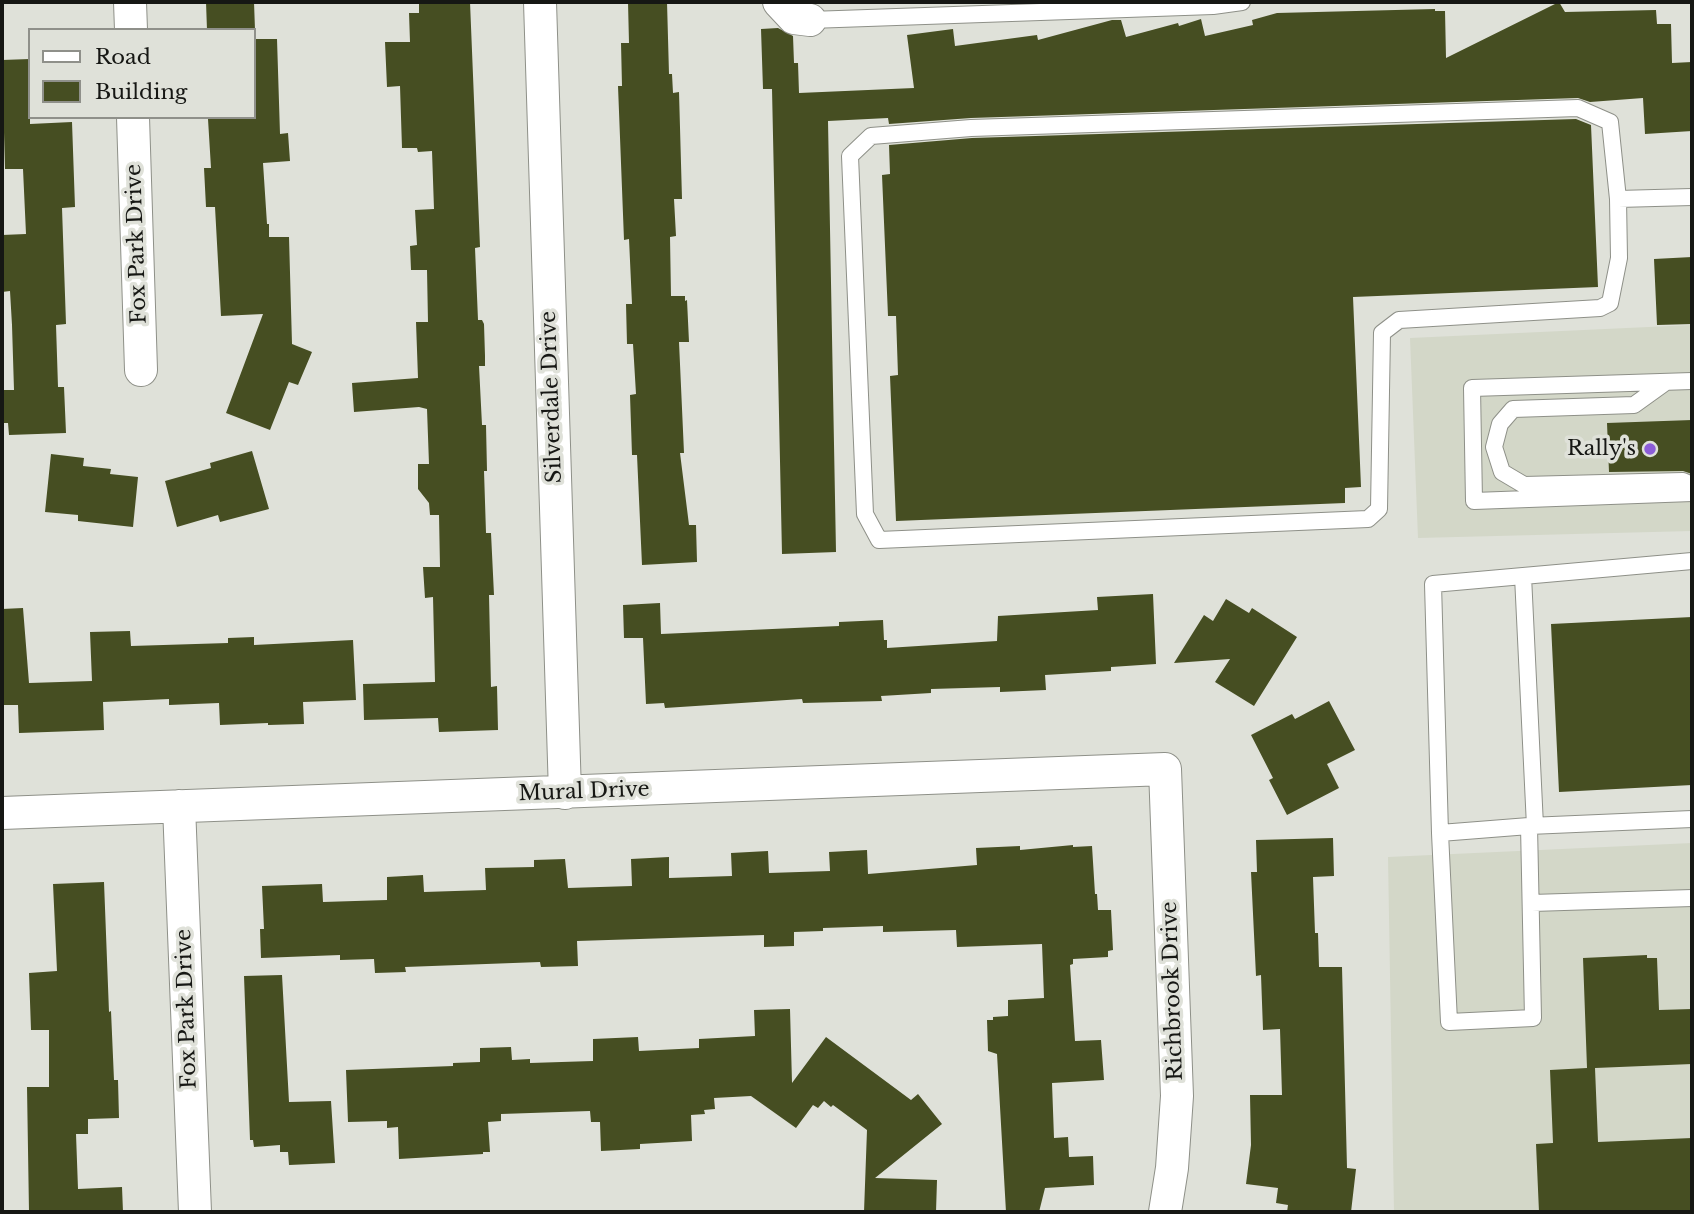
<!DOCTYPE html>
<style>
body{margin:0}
#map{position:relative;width:1694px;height:1214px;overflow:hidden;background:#dfe1d9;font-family:"Libre Baskerville",serif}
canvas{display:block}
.frame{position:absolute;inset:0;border:4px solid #161714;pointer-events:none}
.legend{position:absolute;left:28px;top:28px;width:228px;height:91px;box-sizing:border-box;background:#dfe1d9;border:2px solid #8f908a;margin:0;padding:9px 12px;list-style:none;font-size:21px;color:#161714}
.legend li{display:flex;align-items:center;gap:14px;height:35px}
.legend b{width:35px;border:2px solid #8f908a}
</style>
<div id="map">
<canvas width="1694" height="1214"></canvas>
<div class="frame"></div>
<ul class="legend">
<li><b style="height:9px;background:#fff"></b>Road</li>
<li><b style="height:19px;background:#464e22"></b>Building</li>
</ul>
</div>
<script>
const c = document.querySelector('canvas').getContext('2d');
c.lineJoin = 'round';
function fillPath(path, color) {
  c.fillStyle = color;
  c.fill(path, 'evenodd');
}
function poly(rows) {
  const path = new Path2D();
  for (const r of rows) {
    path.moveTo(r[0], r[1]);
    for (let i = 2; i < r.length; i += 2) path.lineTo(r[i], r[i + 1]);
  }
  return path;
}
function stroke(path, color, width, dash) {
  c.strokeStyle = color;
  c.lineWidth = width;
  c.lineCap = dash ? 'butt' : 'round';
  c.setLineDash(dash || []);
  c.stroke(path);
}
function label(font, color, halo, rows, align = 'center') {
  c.font = font + ' "Libre Baskerville",serif';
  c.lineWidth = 7;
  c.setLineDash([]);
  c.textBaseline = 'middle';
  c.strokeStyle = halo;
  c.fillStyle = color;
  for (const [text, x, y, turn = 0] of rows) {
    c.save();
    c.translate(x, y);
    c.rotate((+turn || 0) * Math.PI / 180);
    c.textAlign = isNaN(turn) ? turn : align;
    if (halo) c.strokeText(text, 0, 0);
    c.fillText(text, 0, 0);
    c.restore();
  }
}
fillPath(poly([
 [1692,325,1692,531,1418,538,1410,338],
 [1692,843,1692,1212,1394,1212,1388,857]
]), '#d3d7c8');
fillPath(poly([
 [206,2,254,2,255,30,207,30],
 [419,2,470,2,480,247,475,248,478,320,482,320,484,324,485,356,485,366,479,366,482,425,486,425,487,471,484,471,486,533,491,533,494,595,489,595,491,687,497,686,498,730,439,732,438,718,364,720,363,684,435,682,433,597,425,598,423,567,440,567,439,515,430,515,429,503,418,489,418,464,429,464,427,409,419,407,354,412,352,383,418,378,416,322,428,322,427,270,411,270,410,246,417,245,415,210,434,209,432,151,418,152,417,148,402,148,400,86,387,87,385,42,410,42,409,13,419,13],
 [628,2,667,2,669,74,672,74,673,93,679,92,682,199,674,199,676,236,670,237,671,296,685,296,685,301,687,300,689,342,679,342,684,453,680,453,689,525,696,525,697,562,642,565,637,455,632,455,630,395,636,394,633,344,627,344,626,304,632,304,629,239,624,240,618,86,622,86,621,43,629,43],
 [1559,2,1565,12,1656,10,1657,24,1671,24,1672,63,1692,62,1692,131,1645,134,1643,98,1590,102,1578,98,971,118,889,124,888,118,828,121,836,552,782,554,772,89,763,89,761,29,778,28,793,36,794,63,798,63,799,93,914,88,907,35,953,29,955,46,1037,35,1038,40,1112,20,1121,20,1126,37,1178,23,1179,26,1201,19,1205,36,1253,25,1252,20,1277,13,1435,9,1435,11,1445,11,1446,58],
 [254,39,277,39,280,134,288,133,290,161,263,163,267,224,269,224,269,237,289,237,292,344,312,352,298,385,289,382,270,430,226,413,263,314,221,316,215,207,206,207,204,168,211,168,208,119,254,117],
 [30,59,30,124,72,122,75,207,62,208,66,324,56,325,58,387,64,387,66,433,9,435,8,423,2,423,2,390,14,390,12,325,10,291,2,292,2,235,26,234,23,169,5,169,2,60],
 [1576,119,1591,125,1598,287,1353,297,1361,487,1345,488,1345,503,896,521,890,376,898,375,896,316,888,316,882,175,890,174,889,145,972,138],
 [1692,257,1692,324,1657,325,1654,259],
 [1692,420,1692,474,1683,471,1609,472,1607,423],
 [252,451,269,509,220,522,218,515,177,527,165,481,211,468,210,463],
 [51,454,84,458,83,466,111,469,110,474,138,477,133,527,78,521,78,515,45,512],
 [1153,594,1156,664,1111,667,1111,671,1045,675,1046,690,1000,692,1000,687,931,689,931,693,881,696,882,701,803,703,802,699,665,708,664,703,646,704,643,638,624,638,623,605,660,603,661,634,839,626,839,622,883,620,884,640,887,640,887,648,997,641,998,616,1098,610,1097,597],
 [1226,599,1249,613,1252,608,1297,637,1254,706,1215,682,1230,659,1174,663,1204,615,1213,621],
 [23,608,29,683,92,681,90,632,130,631,131,646,228,643,228,638,254,637,254,645,353,640,356,700,303,702,304,724,268,725,268,723,220,725,219,703,169,705,169,699,103,702,104,730,19,733,18,705,2,705,2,609],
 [1692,617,1692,785,1559,792,1551,624],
 [1329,701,1355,750,1327,764,1339,788,1287,815,1269,780,1273,778,1251,735,1292,714,1295,719],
 [1333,838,1334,876,1313,877,1315,933,1318,933,1319,967,1342,967,1347,1168,1356,1169,1351,1212,1287,1212,1288,1205,1276,1203,1278,1188,1246,1184,1251,1145,1250,1095,1282,1095,1280,1029,1263,1030,1261,975,1256,976,1251,872,1257,872,1256,840],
 [1073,845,1073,847,1092,846,1095,894,1097,894,1098,910,1111,910,1113,950,1108,951,1108,957,1073,959,1073,964,1070,965,1075,1041,1101,1040,1104,1080,1052,1083,1054,1138,1068,1137,1069,1157,1093,1156,1094,1185,1045,1188,1039,1212,1006,1212,997,1054,988,1051,987,1020,993,1020,993,1017,1008,1016,1008,1000,1044,998,1042,944,957,947,956,930,883,932,883,926,823,928,823,931,794,932,794,946,764,947,764,935,577,941,578,966,541,967,540,962,405,967,406,972,375,973,374,959,340,960,340,955,261,958,260,929,264,929,262,886,322,884,323,902,387,900,387,877,423,875,424,892,486,890,485,868,534,867,534,860,565,859,568,888,632,886,631,859,669,857,669,878,732,876,731,853,768,851,769,873,830,871,829,852,867,850,868,874,977,865,976,848,1020,846,1020,850],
 [104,882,109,1012,111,1011,114,1080,118,1080,119,1118,88,1119,88,1134,76,1134,78,1189,122,1187,123,1212,29,1212,27,1087,49,1087,49,1030,31,1030,29,973,57,971,53,884],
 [1647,955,1647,958,1657,958,1659,1010,1692,1009,1692,1064,1595,1068,1598,1142,1692,1138,1692,1212,1539,1212,1536,1144,1553,1143,1550,1070,1587,1068,1583,958],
 [282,975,289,1102,331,1101,335,1163,289,1165,288,1152,280,1152,280,1145,254,1147,253,1140,250,1140,244,976],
 [790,1009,792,1083,826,1037,911,1100,918,1094,942,1124,875,1178,937,1180,936,1212,864,1212,867,1130,833,1105,831,1107,824,1101,818,1108,813,1105,796,1128,751,1096,714,1098,715,1109,704,1110,705,1114,691,1115,692,1141,640,1144,640,1149,601,1151,600,1122,591,1122,590,1111,501,1114,501,1121,488,1122,490,1152,483,1152,483,1154,399,1159,398,1127,387,1128,387,1121,348,1122,346,1070,453,1066,453,1063,480,1062,480,1048,511,1047,512,1060,530,1059,530,1063,593,1061,593,1039,638,1037,639,1051,699,1048,699,1039,755,1036,754,1010]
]), '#464e22');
const lane = poly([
 [810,20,1213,6,1242,2],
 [1578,108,1610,122,1618,199,1619,258,1610,303,1600,308,1399,320,1382,333,1379,509,1368,519,879,540,865,514,850,156,871,136,971,128,1578,108],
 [1618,199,1692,197],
 [1692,381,1472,388,1474,501,1692,493],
 [1666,382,1634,405,1513,409,1500,424,1494,447,1502,472,1524,485,1683,481,1692,485],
 [1692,561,1433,584,1440,833,1529,826,1692,819],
 [1523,576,1535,826],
 [1440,833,1449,1022,1533,1018,1529,826],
 [1532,903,1692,898]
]);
const street = poly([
 [130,2,131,30],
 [540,2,565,793],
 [779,2,794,18,810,20],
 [133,117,141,370],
 [179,806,195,1212],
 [2,813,1165,769,1177,1096,1172,1168,1165,1212]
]);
stroke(lane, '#8e9088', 18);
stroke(street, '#8e9088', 34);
stroke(lane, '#fff', 16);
stroke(street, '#fff', 32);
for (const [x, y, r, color] of [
 [1650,449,7,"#8c5dd7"]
]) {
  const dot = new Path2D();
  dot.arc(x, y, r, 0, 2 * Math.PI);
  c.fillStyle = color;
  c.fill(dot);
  stroke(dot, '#dfe1d9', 2.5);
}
label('21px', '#161714', '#dfe1d9', [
 ["Fox Park Drive",137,244,-92],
 ["Silverdale Drive",552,397,-92],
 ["Mural Drive",584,792,-2],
 ["Richbrook Drive",1173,991,-92],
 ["Fox Park Drive",187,1009,-92]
]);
label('21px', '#161714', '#dfe1d9', [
 ["Rally's",1636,449]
], 'right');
</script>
